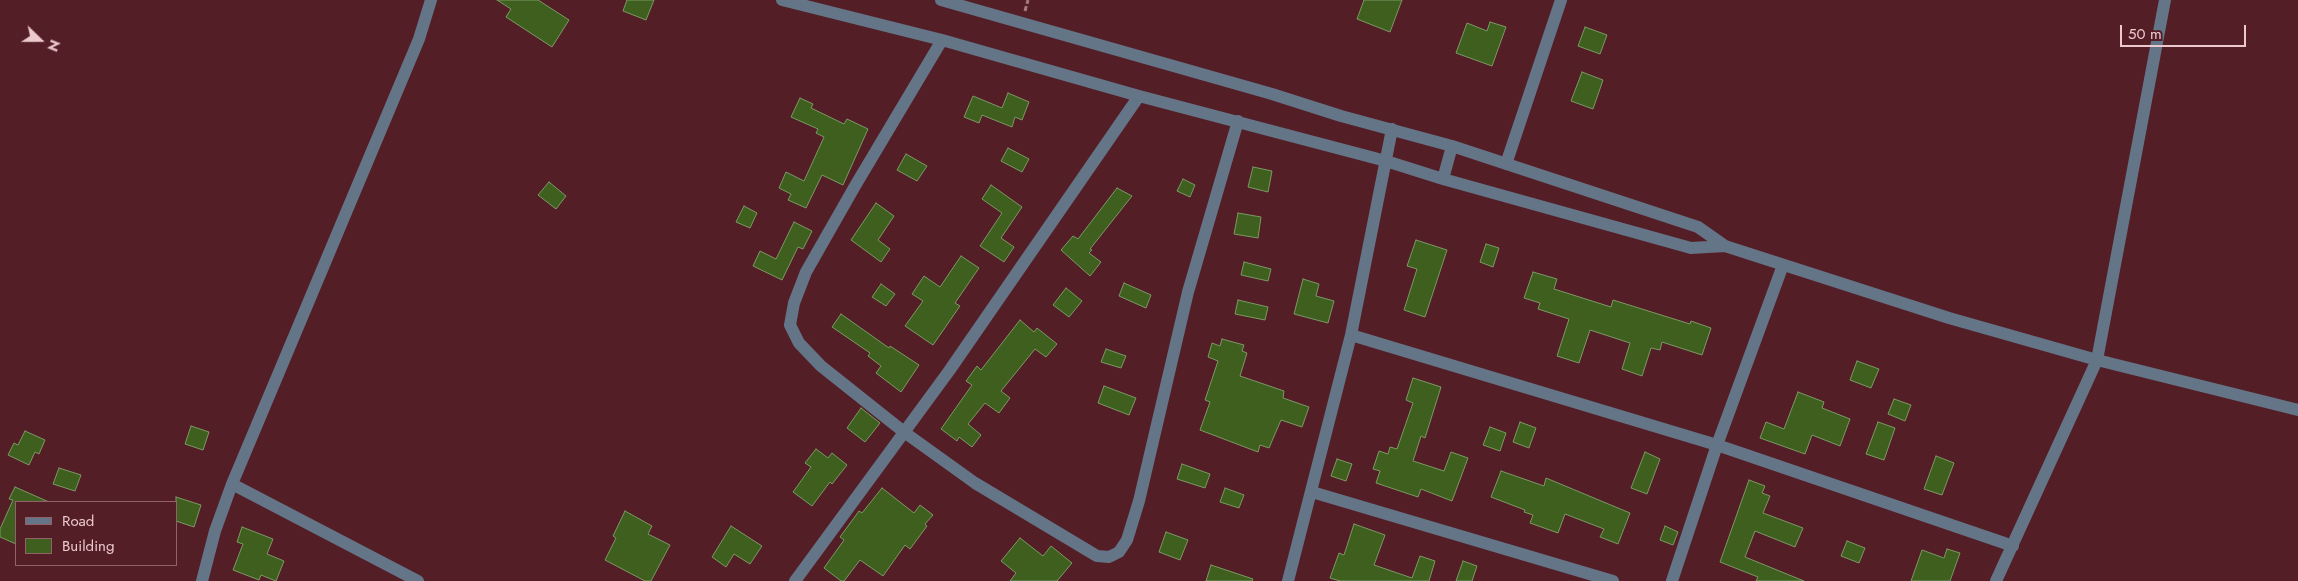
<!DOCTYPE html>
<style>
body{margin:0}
#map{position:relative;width:2298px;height:581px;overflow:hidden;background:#541e27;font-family:Jost,sans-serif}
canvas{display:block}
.legend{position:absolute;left:15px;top:501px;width:162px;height:65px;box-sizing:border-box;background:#541e27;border:1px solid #916269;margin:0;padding:6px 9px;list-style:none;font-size:15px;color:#ecc9cc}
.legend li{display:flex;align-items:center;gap:10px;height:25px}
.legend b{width:25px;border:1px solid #916269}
.north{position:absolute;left:15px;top:15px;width:50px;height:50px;-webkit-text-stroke:4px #541e27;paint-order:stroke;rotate:112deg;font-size:14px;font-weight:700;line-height:20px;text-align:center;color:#ecc9cc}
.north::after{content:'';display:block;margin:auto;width:18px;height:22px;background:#ecc9cc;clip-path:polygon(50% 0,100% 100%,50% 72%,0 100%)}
.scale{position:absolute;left:2120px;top:25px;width:126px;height:22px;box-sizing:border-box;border:2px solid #ecc9cc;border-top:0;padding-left:6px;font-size:15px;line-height:18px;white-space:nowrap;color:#ecc9cc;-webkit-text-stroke:4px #541e27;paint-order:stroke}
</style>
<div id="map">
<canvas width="2298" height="581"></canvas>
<ul class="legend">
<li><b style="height:6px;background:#647588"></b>Road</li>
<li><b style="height:14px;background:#3f5f1f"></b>Building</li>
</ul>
<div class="north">N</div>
<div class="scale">50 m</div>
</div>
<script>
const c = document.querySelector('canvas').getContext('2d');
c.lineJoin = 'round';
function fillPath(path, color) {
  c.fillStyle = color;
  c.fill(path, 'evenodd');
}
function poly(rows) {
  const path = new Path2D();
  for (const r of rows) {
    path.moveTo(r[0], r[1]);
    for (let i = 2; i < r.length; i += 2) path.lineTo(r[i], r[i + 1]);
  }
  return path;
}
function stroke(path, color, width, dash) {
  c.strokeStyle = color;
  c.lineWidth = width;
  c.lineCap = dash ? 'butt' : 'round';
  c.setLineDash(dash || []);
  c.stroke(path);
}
const building = poly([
 [497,0,538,0,569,20,552,47,506,17,511,9,497,0],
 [627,0,654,0,646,20,623,11,627,0],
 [1364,0,1402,0,1390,32,1357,19,1364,0],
 [1490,22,1506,27,1492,66,1456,53,1467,23,1487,31,1490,22],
 [1585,27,1607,35,1600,54,1578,46,1585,27],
 [1582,72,1603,80,1593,109,1571,101,1582,72],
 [1008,93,1029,102,1022,120,1015,117,1012,127,982,115,979,123,964,117,973,96,1002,108,1008,93],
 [800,98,813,104,811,108,844,124,847,119,868,129,843,185,822,175,806,208,788,200,791,194,779,188,786,172,804,181,824,137,816,133,818,129,791,117,800,98],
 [1008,148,1029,159,1022,172,1001,161,1008,148],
 [906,154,927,166,917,181,897,170,906,154],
 [1253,167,1272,171,1268,192,1248,187,1253,167],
 [1183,179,1195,185,1190,197,1177,191,1183,179],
 [549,182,566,196,556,209,538,195,549,182],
 [991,185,1022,207,1001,238,1014,247,1004,262,980,246,1002,213,982,199,991,185],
 [1117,188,1132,196,1090,249,1092,250,1089,253,1101,262,1090,276,1061,250,1073,236,1078,239,1117,188],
 [876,203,894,216,878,240,890,249,881,262,851,240,876,203],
 [744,206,757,213,750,228,736,222,744,206],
 [1238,213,1261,217,1258,238,1234,234,1238,213],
 [794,222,812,231,803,249,798,247,782,280,753,266,760,251,776,259,794,222],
 [1416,240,1447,250,1425,317,1404,310,1417,269,1407,266,1416,240],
 [1486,244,1499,248,1493,267,1480,262,1486,244],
 [961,256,979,268,955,303,960,306,933,345,905,326,923,301,912,294,924,276,940,287,961,256],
 [1244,262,1271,269,1268,281,1241,275,1244,262],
 [1533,272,1557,279,1554,289,1611,307,1613,300,1690,324,1691,321,1711,328,1702,355,1662,342,1660,350,1651,348,1642,376,1622,369,1630,343,1590,330,1579,363,1557,356,1569,319,1538,309,1540,303,1524,298,1533,272],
 [1303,279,1319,284,1316,296,1334,301,1328,323,1294,314,1303,279],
 [1124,283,1151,295,1146,308,1119,296,1124,283],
 [881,284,895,294,886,306,872,297,881,284],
 [1066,288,1082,301,1069,317,1053,305,1066,288],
 [1238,300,1268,307,1265,320,1235,314,1238,300],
 [841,314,889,348,890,346,919,365,901,392,876,373,881,366,868,356,870,353,832,327,841,314],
 [1020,320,1034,332,1037,328,1057,344,1046,357,1035,349,1001,391,1010,398,999,413,985,403,968,424,981,435,972,447,959,437,957,441,941,429,972,385,966,381,977,366,981,370,1020,320],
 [1222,339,1244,345,1242,351,1247,353,1240,376,1284,391,1283,398,1309,407,1302,427,1281,420,1269,448,1260,445,1258,452,1200,430,1210,402,1205,400,1218,361,1208,357,1212,343,1220,346,1222,339],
 [1106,349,1126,356,1121,368,1101,362,1106,349],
 [1857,361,1879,369,1871,388,1850,380,1857,361],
 [1413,378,1441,387,1425,438,1421,436,1413,461,1444,471,1451,452,1468,458,1452,501,1421,489,1418,497,1376,483,1380,471,1373,469,1379,451,1388,454,1390,447,1397,449,1413,403,1406,400,1413,378],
 [1104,386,1136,398,1129,415,1098,403,1104,386],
 [1798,392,1824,402,1822,408,1850,419,1840,446,1812,435,1805,454,1760,438,1766,422,1784,429,1798,392],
 [1894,399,1911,405,1905,421,1888,414,1894,399],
 [861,408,880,423,865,442,847,428,861,408],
 [1520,422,1536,428,1529,448,1513,442,1520,422],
 [1878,422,1895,428,1884,460,1866,454,1878,422],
 [191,426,209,432,203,450,185,444,191,426],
 [1490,427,1506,433,1500,451,1483,445,1490,427],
 [25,431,45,440,39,454,35,452,29,465,8,455,14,443,18,445,25,431],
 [816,449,828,458,832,453,847,465,832,484,830,482,812,506,793,492,811,467,805,463,816,449],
 [1645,452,1660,459,1647,494,1631,488,1645,452],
 [1936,456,1954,463,1942,495,1924,489,1936,456],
 [1337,459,1352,464,1346,481,1331,476,1337,459],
 [1182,464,1210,474,1205,488,1177,479,1182,464],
 [59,468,81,475,75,491,53,484,59,468],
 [1501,471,1544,486,1546,478,1630,513,1618,544,1600,537,1604,529,1565,514,1558,533,1530,523,1533,515,1524,512,1525,510,1491,497,1501,471],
 [1749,480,1765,486,1762,493,1770,496,1763,513,1803,528,1795,547,1755,531,1745,557,1804,581,1756,581,1758,577,1720,562,1749,480],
 [15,487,49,502,16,502,16,544,0,537,0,529,13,500,9,499,15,487],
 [882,488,914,513,920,505,933,515,925,524,927,526,910,549,905,545,883,576,860,560,844,581,841,581,824,568,844,540,840,537,859,511,862,513,882,488],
 [1225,488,1244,495,1239,508,1220,502,1225,488],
 [176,497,201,505,194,527,176,521,176,497],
 [625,511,652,526,648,534,670,545,651,581,645,581,605,560,616,538,613,536,625,511],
 [1354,524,1385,535,1374,565,1412,578,1420,556,1435,561,1429,581,1340,581,1330,578,1339,553,1344,555,1354,524],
 [731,526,762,546,750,564,734,554,726,567,712,557,731,526],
 [1665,526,1678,532,1673,545,1660,540,1665,526],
 [242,527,273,539,267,554,284,561,276,581,261,575,259,580,233,570,243,544,237,542,242,527],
 [1166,532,1188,540,1180,560,1159,552,1166,532],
 [1020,538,1043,556,1051,546,1072,563,1057,581,1010,581,1016,573,1001,561,1020,538],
 [1847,541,1865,548,1859,563,1841,556,1847,541],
 [1947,549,1960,553,1950,581,1911,581,1922,550,1944,558,1947,549],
 [1463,561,1477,566,1472,581,1456,581,1463,561],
 [1211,565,1253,579,1252,581,1206,581,1211,565]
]);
fillPath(building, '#3f5f1f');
stroke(building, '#7b9965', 1);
stroke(poly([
 [1025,11,1028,0]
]), '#a77c81', 3, [5, 2.5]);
stroke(poly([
 [782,0,942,40,1139,96,1386,161,1443,179,1691,248,1725,246],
 [941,0,1272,94,1341,116,1452,146,1698,227,1725,246,1949,318,2097,360,2298,410],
 [942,40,855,186,806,272,794,303,790,325,799,343,821,366,904,432,975,483,1097,556,1109,557,1119,552,1127,540,1139,501,1188,292,1238,121],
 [1506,164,1561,0],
 [1443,179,1452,146],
 [1351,335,1717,445,1783,265],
 [232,484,418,581],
 [1312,492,1613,581],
 [202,581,215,531,232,484,419,39,431,0],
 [795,581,949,371,1139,96],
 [1288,581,1351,335,1392,129],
 [1672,581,1717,445,2013,546],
 [1996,581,2097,360,2165,0]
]), '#647588', 12);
</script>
